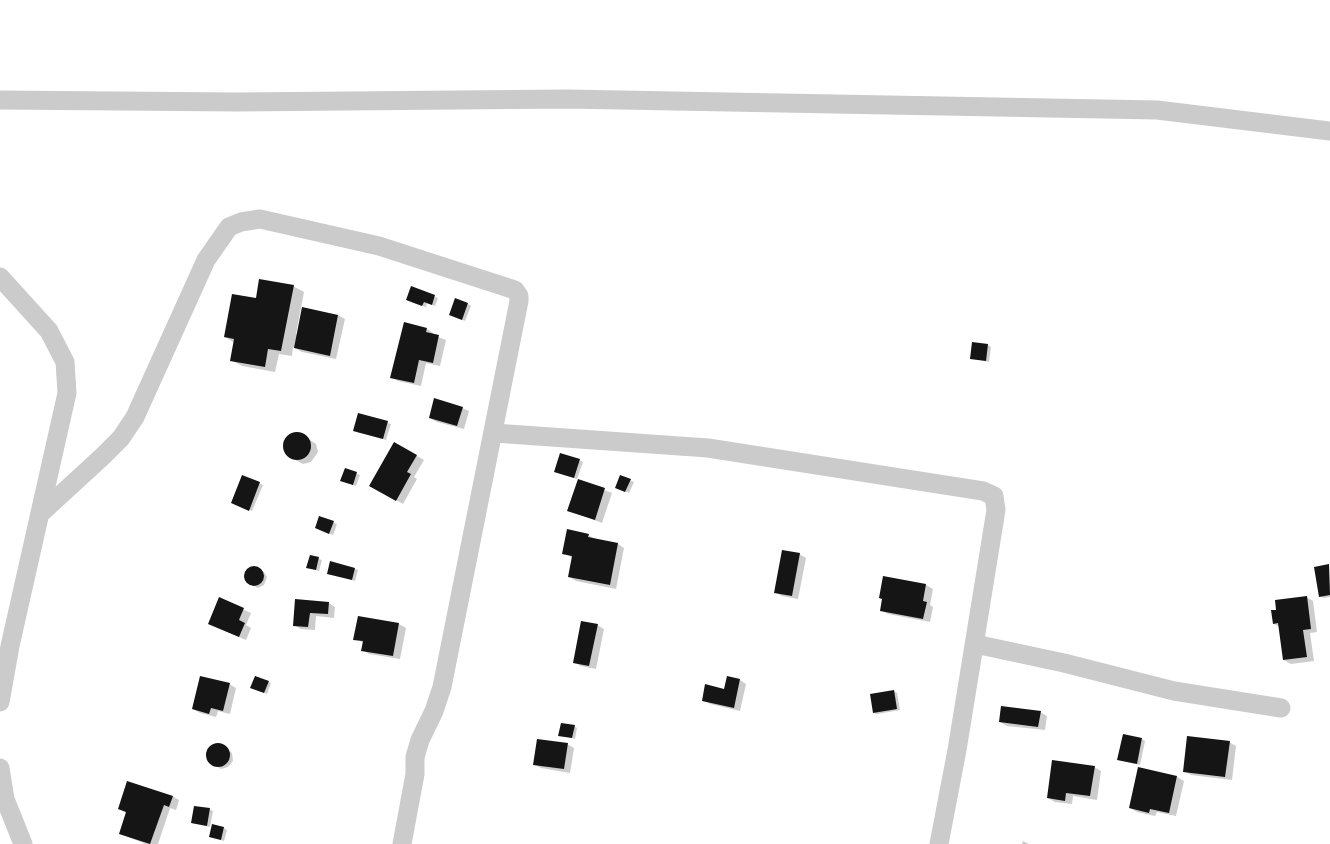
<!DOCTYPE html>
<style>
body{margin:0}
canvas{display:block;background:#fff}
</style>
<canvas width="1330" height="844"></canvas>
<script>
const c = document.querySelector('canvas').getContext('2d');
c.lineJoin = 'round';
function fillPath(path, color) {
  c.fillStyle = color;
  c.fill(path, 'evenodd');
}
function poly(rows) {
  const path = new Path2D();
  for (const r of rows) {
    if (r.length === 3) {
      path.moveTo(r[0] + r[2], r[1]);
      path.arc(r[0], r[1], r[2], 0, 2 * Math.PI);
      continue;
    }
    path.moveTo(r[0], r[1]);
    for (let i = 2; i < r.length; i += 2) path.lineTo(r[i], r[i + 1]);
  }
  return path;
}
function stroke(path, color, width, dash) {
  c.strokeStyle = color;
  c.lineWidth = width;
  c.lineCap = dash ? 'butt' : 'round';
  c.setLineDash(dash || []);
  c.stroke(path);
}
fillPath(poly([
 [293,286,304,292,296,334,298,334,303,308,338,315,345,319,336,359,302,352,293,347,292,356,279,354,275,372,242,366,231,360,235,343,225,337,256,299],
 [412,288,438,298,435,306,427,303,426,307,411,302],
 [468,304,471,306,465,321,453,316],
 [427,329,433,333,433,335,446,340,440,366,426,363,421,386,398,381,391,377],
 [988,345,991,347,989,362,971,358],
 [462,408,469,411,464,429,437,422,430,418],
 [359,414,391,424,386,440,357,432],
 [297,433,301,434,316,444,318,452,311,462,303,464,288,456,285,453,283,444,288,436],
 [395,443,424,460,414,477,417,479,403,504,371,486],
 [579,460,583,462,577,479,558,473],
 [346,469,360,475,356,486,345,482],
 [243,476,263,485,252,511,235,504],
 [620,476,634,482,629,493,618,488],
 [578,480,612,493,602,523,568,510],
 [320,517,337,524,333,535,319,529],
 [588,535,595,539,618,544,624,548,616,589,576,581,569,577,573,558,563,553],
 [799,554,806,558,798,599,782,596,775,592],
 [310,556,322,560,319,571,308,568],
 [330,562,358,570,355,581,328,573],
 [1329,565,1330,597,1323,598,1320,596],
 [254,567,264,572,267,577,264,585,258,588,246,582,244,576,249,569],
 [884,577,926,585,933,589,930,605,933,607,930,622,888,614,881,610],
 [1306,597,1313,601,1317,632,1310,633,1314,661,1291,664,1284,660,1280,627,1274,624,1277,610],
 [220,599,251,613,246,625,251,628,246,640,216,627],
 [296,600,329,603,335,607,334,618,316,616,315,630,301,629,294,625],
 [399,624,406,628,400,659,369,654,363,650,364,643,355,639],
 [597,625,604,629,596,669,581,666,574,662],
 [740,680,746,684,740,711,710,704,703,700,725,690],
 [268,682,271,683,267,694,255,689],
 [229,684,236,688,230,714,218,711,216,717,200,713,193,709],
 [894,691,897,693,900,710,877,714,874,713],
 [1040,712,1047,716,1045,730,1007,726,1000,722],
 [574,726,577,728,575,739,560,735],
 [1142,739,1145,741,1140,765,1119,760],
 [1229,742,1236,746,1232,780,1191,775,1184,771],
 [567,744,574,748,570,773,541,768,534,764],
 [213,745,224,745,232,753,233,761,228,767,221,769,208,761,208,750],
 [1094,767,1101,771,1097,800,1073,796,1072,804,1055,802,1048,798],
 [1139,769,1177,777,1184,781,1176,816,1157,812,1155,816,1137,812,1130,808],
 [172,796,179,800,176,810,170,808,158,844,146,844,120,834,127,813,119,809],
 [209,809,213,811,210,827,192,823],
 [224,828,227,830,224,841,210,837],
 [1023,841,1029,844,1022,844]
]), '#0003');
fillPath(poly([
 [259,279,294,285,281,351,268,349,265,367,230,361,234,339,224,337,232,294,256,298],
 [411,286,435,295,432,305,424,302,422,306,406,300],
 [455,298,468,303,462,320,449,315],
 [302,307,338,315,330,356,294,348],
 [404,322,427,328,426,332,439,335,433,363,419,360,414,383,390,378],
 [972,342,988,344,986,361,970,359],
 [434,398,463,407,457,426,429,418],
 [358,413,388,421,383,439,353,431],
 [297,446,14],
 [394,442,417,455,407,472,411,474,396,501,369,486],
 [560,453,580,459,574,478,554,472],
 [345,468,357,472,353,485,340,481],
 [242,475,260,482,249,511,231,503],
 [620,475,631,479,625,492,615,488],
 [578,479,605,488,595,520,567,511],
 [319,516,334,521,329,534,315,528],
 [567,529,589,534,588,537,618,543,610,585,568,577,572,556,562,554],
 [782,550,800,553,792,596,774,593],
 [310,555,319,557,316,570,306,568],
 [330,561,355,568,352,580,327,574],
 [1329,564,1330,595,1319,597,1314,567],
 [254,576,10],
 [883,576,926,584,923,601,927,602,923,619,880,611,882,599,879,598],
 [1307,596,1311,629,1303,630,1307,657,1283,660,1278,623,1273,624,1271,610,1276,610,1275,600],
 [219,597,244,608,239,620,245,623,239,637,208,624],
 [295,599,329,602,328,614,310,613,308,627,293,626],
 [358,616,399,623,393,656,361,651,363,641,353,640],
 [581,621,598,624,589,666,573,663],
 [200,676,230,683,223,711,211,708,209,714,192,709],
 [255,676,269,681,264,693,250,688],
 [727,676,740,679,734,708,702,701,705,684,724,689],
 [894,690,897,709,873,713,870,694],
 [1001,706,1041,711,1038,727,999,722],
 [561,723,575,725,572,738,558,736],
 [1123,734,1142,738,1137,764,1117,760],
 [1187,736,1230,741,1225,777,1183,772],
 [537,739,568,743,564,769,533,765],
 [218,755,12],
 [1052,760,1095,766,1090,796,1066,793,1065,801,1047,798],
 [1138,767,1177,776,1169,813,1150,809,1149,813,1129,808],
 [127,781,173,796,169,807,164,805,150,844,119,834,126,812,118,809],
 [194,806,210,808,207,826,191,823],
 [212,824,224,827,221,840,209,837]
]), '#151515');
stroke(poly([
 [0,100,237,102,567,99,1157,110,1330,131],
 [0,277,49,331,65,362,67,393,10,646,0,702],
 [494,433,708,448,983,491,994,496,996,510,957,750,939,844],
 [41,513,103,456,121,438,135,417,206,260,229,227,241,222,260,219,379,246,515,290,519,296,519,301,442,687,434,711,420,740,415,757,415,774,402,844],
 [975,644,1064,663,1174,691,1281,708],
 [0,768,5,799,23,844]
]), '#cbcbcb', 19);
</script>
